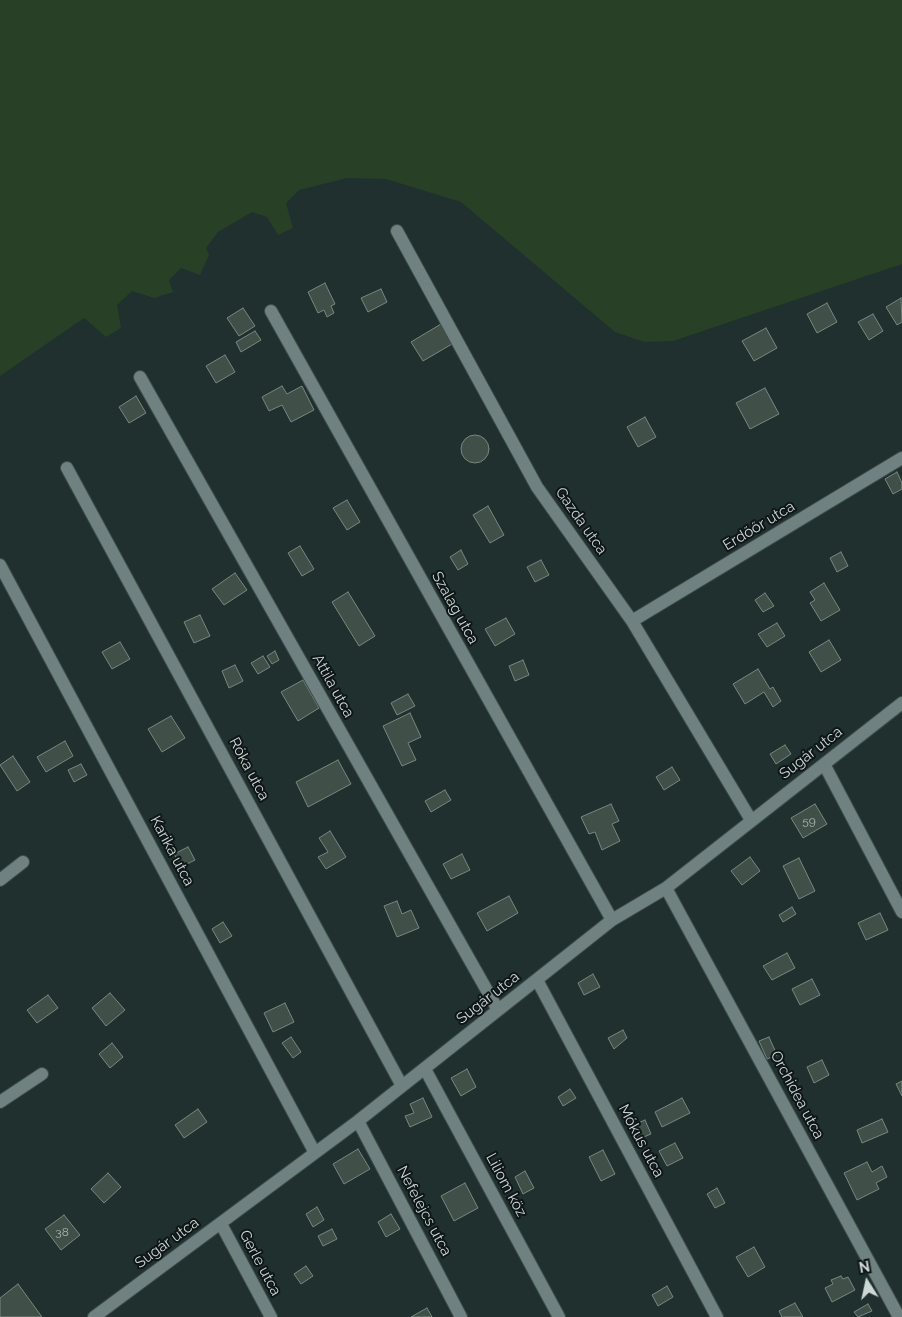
<!DOCTYPE html>
<meta charset="utf-8">
<style>
body{margin:0}
#map{position:relative;width:902px;height:1317px;overflow:hidden;background:#1f302f;font-family:Raleway,sans-serif}
canvas{display:block}
.north{position:absolute;left:842px;top:1257px;width:50px;height:50px;-webkit-text-stroke:4px #0f1616;paint-order:stroke;rotate:350deg;font-size:14px;font-weight:700;line-height:20px;text-align:center;color:#cdd7d6}
.north::after{content:'';display:block;margin:auto;width:18px;height:22px;background:#cdd7d6;clip-path:polygon(50% 0,100% 100%,50% 72%,0 100%)}
</style>
<div id="map">
<canvas width="902" height="1317"></canvas>
<div class="north">N</div>
</div>
<script>
const c = document.querySelector('canvas').getContext('2d');
c.lineJoin = 'round';
function fillPath(path, color) {
  c.fillStyle = color;
  c.fill(path, 'evenodd');
}
function poly(rows) {
  const path = new Path2D();
  for (const r of rows) {
    if (r.length === 3) {
      path.moveTo(r[0] + r[2], r[1]);
      path.arc(r[0], r[1], r[2], 0, 2 * Math.PI);
      continue;
    }
    path.moveTo(r[0], r[1]);
    for (let i = 2; i < r.length; i += 2) path.lineTo(r[i], r[i + 1]);
  }
  return path;
}
function stroke(path, color, width, dash) {
  c.strokeStyle = color;
  c.lineWidth = width;
  c.lineCap = dash ? 'butt' : 'round';
  c.setLineDash(dash || []);
  c.stroke(path);
}
function label(font, color, halo, rows, align = 'center') {
  c.font = font + ' Raleway,sans-serif';
  c.lineWidth = 4;
  c.setLineDash([]);
  c.textBaseline = 'middle';
  c.strokeStyle = halo;
  c.fillStyle = color;
  for (const [text, x, y, turn = 0] of rows) {
    c.save();
    c.translate(x, y);
    c.rotate((+turn || 0) * Math.PI / 180);
    c.textAlign = isNaN(turn) ? turn : align;
    if (halo) c.strokeText(text, 0, 0);
    c.fillText(text, 0, 0);
    c.restore();
  }
}
fillPath(poly([
 [0,0,902,0,902,264,673,341,645,342,615,332,461,202,386,179,347,178,299,190,286,203,293,228,278,235,267,217,252,212,218,232,206,248,209,255,200,275,181,268,169,280,173,292,154,298,132,291,117,305,121,328,106,337,84,318,0,376]
]), '#284026');
const building = poly([
 [325,283,335,304,331,306,334,313,327,317,324,310,318,313,308,292,325,283],
 [381,289,387,302,368,312,361,298,381,289],
 [901,298,902,322,897,325,886,307,901,298],
 [827,303,837,322,817,333,807,314,827,303],
 [243,308,255,326,239,336,227,318,243,308],
 [873,314,883,331,869,340,858,322,873,314],
 [441,324,452,344,423,361,411,342,441,324],
 [766,328,777,348,754,361,742,341,766,328],
 [255,331,261,340,241,352,236,342,255,331],
 [225,355,235,372,216,383,206,366,225,355],
 [282,386,287,394,302,386,314,410,291,422,282,405,269,411,262,397,282,386],
 [765,388,779,414,750,429,736,403,765,388],
 [136,396,146,413,129,423,119,407,136,396],
 [645,417,656,437,638,447,627,427,645,417],
 [475,449,14],
 [897,472,902,483,902,489,893,494,885,479,897,472],
 [347,500,360,522,347,530,333,508,347,500],
 [488,506,504,535,490,543,473,515,488,506],
 [300,546,314,569,302,576,288,553,300,546],
 [461,550,468,564,458,570,450,557,461,550],
 [841,552,848,566,837,572,830,558,841,552],
 [541,560,549,575,535,582,527,567,541,560],
 [235,573,247,590,224,605,212,589,235,573],
 [824,583,840,610,821,621,810,603,815,600,810,592,824,583],
 [348,592,375,636,359,646,332,602,348,592],
 [765,593,774,606,763,612,755,600,765,593],
 [200,615,210,636,194,643,184,622,200,615],
 [506,618,515,634,495,646,485,629,506,618],
 [777,623,785,636,767,647,758,634,777,623],
 [829,640,841,660,821,672,809,652,829,640],
 [120,642,130,659,112,669,102,652,120,642],
 [275,651,279,660,272,664,267,656,275,651],
 [263,656,270,667,258,674,251,663,263,656],
 [523,660,529,675,515,681,509,666,523,660],
 [235,665,243,681,229,688,222,671,235,665],
 [758,669,770,689,773,687,781,701,773,707,764,692,745,704,733,684,758,669],
 [303,680,319,708,298,721,281,692,303,680],
 [408,694,415,706,397,715,391,703,408,694],
 [410,713,421,737,408,743,416,760,402,766,383,726,410,713],
 [171,716,185,738,162,752,148,729,171,716],
 [65,741,73,756,46,772,37,757,65,741],
 [785,745,791,754,776,764,770,754,785,745],
 [13,756,30,782,17,791,0,765,13,756],
 [338,760,351,784,308,807,296,782,338,760],
 [81,764,87,775,74,782,68,770,81,764],
 [672,767,680,780,664,790,656,777,672,767],
 [445,790,451,800,431,812,425,801,445,790],
 [611,804,619,821,612,824,620,841,602,850,595,832,589,834,581,817,611,804],
 [815,804,827,824,803,838,791,818,815,804],
 [330,831,346,857,326,869,318,857,328,852,319,838,330,831],
 [188,847,195,860,181,867,174,854,188,847],
 [462,854,470,870,451,879,443,864,462,854],
 [750,857,760,871,742,885,731,871,750,857],
 [799,858,815,891,799,899,783,866,799,858],
 [509,896,518,913,487,931,477,913,509,896],
 [397,901,402,914,411,910,419,928,397,937,384,906,397,901],
 [792,907,796,914,783,922,779,915,792,907],
 [880,913,888,930,866,940,858,923,880,913],
 [223,922,232,936,220,943,212,929,223,922],
 [787,953,795,968,772,980,763,966,787,953],
 [593,974,600,987,584,995,578,983,593,974],
 [812,979,820,995,800,1005,792,989,812,979],
 [110,993,125,1010,106,1026,92,1008,110,993],
 [48,995,58,1008,37,1023,27,1010,48,995],
 [285,1003,294,1022,273,1032,264,1013,285,1003],
 [623,1030,627,1038,614,1049,608,1038,623,1030],
 [291,1037,301,1052,293,1058,282,1043,291,1037],
 [769,1037,777,1055,767,1059,759,1041,769,1037],
 [112,1043,123,1057,110,1068,99,1054,112,1043],
 [822,1060,829,1075,814,1083,807,1067,822,1060],
 [467,1069,476,1087,461,1096,451,1078,467,1069],
 [902,1081,902,1096,896,1084,902,1081],
 [570,1089,576,1098,563,1106,558,1097,570,1089],
 [423,1098,432,1117,410,1127,405,1116,414,1113,410,1104,423,1098],
 [682,1098,690,1113,662,1127,655,1112,682,1098],
 [198,1109,207,1122,184,1138,175,1125,198,1109],
 [882,1119,888,1132,862,1143,857,1130,882,1119],
 [645,1120,651,1134,639,1139,633,1125,645,1120],
 [675,1143,683,1158,667,1166,659,1151,675,1143],
 [358,1149,370,1169,344,1184,333,1164,358,1149],
 [603,1150,615,1174,601,1181,589,1157,603,1150],
 [867,1162,872,1172,882,1166,887,1177,876,1183,879,1189,857,1200,844,1173,867,1162],
 [525,1171,534,1188,523,1194,515,1177,525,1171],
 [108,1173,121,1187,104,1203,91,1189,108,1173],
 [465,1183,478,1208,454,1221,441,1196,465,1183],
 [717,1188,725,1203,715,1208,707,1194,717,1188],
 [317,1207,324,1220,313,1227,306,1214,317,1207],
 [391,1214,400,1229,386,1237,378,1222,391,1214],
 [64,1215,80,1235,61,1250,45,1229,64,1215],
 [332,1229,337,1239,323,1246,318,1236,332,1229],
 [754,1247,765,1267,748,1277,736,1257,754,1247],
 [306,1266,313,1276,301,1284,294,1274,306,1266],
 [841,1276,843,1279,848,1277,855,1290,832,1302,825,1288,833,1284,831,1280,841,1276],
 [18,1284,42,1317,0,1317,0,1298,18,1284],
 [667,1286,673,1297,658,1306,652,1295,667,1286],
 [795,1303,803,1317,782,1317,779,1311,795,1303],
 [868,1304,872,1311,858,1317,854,1312,868,1304],
 [427,1308,432,1317,411,1317,427,1308]
]);
fillPath(building, '#405049');
stroke(building, '#778881', 1);
const street = poly([
 [397,231,537,487,632,621,751,820],
 [271,311,612,920],
 [140,377,498,1010],
 [67,468,402,1086],
 [0,565,315,1153],
 [632,621,902,458],
 [824,764,902,912],
 [0,880,23,862],
 [666,888,899,1317],
 [537,980,717,1317],
 [425,1069,559,1317],
 [0,1102,42,1074],
 [358,1121,461,1317],
 [221,1224,271,1317],
 [94,1317,358,1121,612,920,666,888,902,703]
]);
stroke(street, '#3f4d4c', 14);
stroke(street, '#6f8281', 12);
label('12px', '#aab5b3', null, [
 ["59",809,821],
 ["38",62,1232]
]);
label('15px', '#cdd7d6', '#0f1616', [
 ["Gazda utca",581,521,55],
 ["Erdőőr utca",759,526,-31],
 ["Szalag utca",455,608,61],
 ["Attila utca",333,686,61],
 ["Sugár utca",811,753,-38],
 ["Róka utca",249,769,62],
 ["Karika utca",172,851,62],
 ["Sugár utca",488,998,-38],
 ["Orchidea utca",797,1095,62],
 ["Mókus utca",641,1141,62],
 ["Liliom köz",506,1185,62],
 ["Nefelejcs utca",424,1211,62],
 ["Sugár utca",167,1243,-36],
 ["Gerle utca",260,1263,62]
]);
</script>
